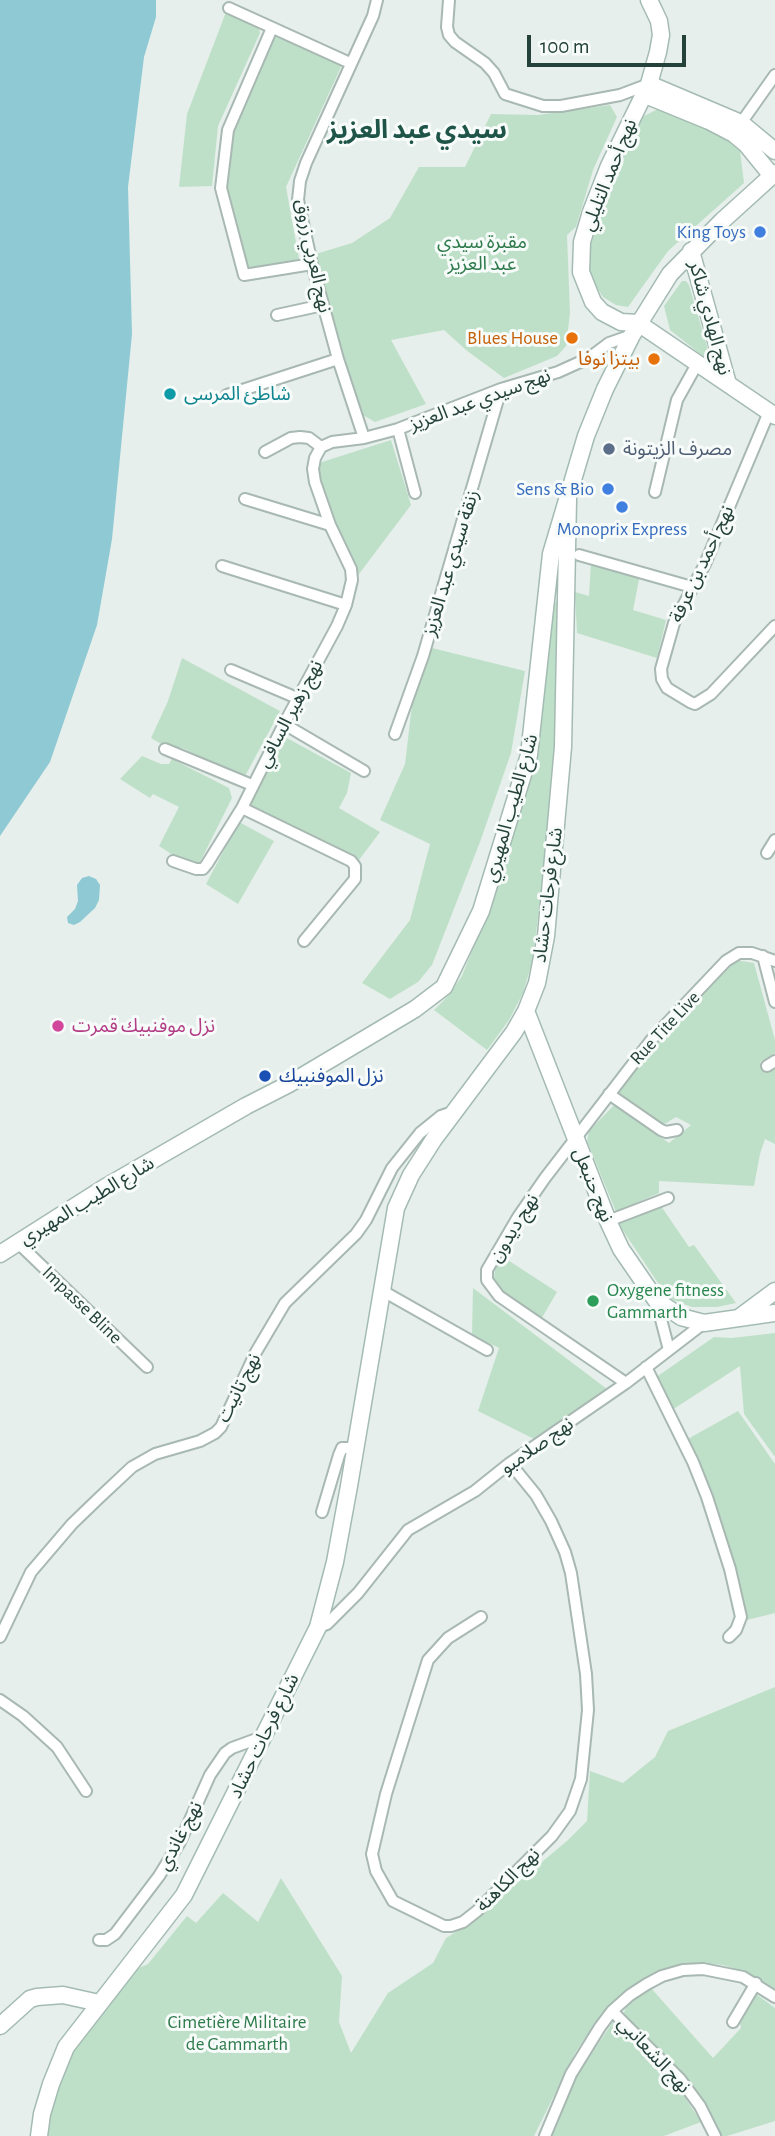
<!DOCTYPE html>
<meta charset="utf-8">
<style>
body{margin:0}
#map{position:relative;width:775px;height:2136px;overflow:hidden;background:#e6efeb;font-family:"Alegreya Sans",sans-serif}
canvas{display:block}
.scale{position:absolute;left:527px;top:35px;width:159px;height:32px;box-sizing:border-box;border:4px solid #24423a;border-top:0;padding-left:9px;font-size:21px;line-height:24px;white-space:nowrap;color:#24423a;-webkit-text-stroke:5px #f7fbf9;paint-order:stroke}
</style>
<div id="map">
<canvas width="775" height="2136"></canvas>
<div class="scale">100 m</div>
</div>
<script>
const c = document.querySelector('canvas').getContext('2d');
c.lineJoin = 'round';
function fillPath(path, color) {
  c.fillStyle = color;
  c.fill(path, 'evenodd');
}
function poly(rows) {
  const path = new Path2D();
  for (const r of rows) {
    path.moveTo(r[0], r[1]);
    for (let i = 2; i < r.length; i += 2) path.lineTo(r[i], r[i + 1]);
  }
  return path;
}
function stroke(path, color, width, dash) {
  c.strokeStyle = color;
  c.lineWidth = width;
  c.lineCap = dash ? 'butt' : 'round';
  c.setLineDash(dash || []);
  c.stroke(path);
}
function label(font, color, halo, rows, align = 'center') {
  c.font = font + ' "Alegreya Sans","Noto Sans Arabic",sans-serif';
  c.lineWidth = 6;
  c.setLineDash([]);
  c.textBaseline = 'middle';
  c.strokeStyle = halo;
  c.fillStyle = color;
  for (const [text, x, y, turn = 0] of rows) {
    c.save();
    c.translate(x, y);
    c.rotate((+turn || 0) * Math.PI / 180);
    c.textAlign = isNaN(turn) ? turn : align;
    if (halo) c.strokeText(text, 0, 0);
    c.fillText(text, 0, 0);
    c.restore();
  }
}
fillPath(poly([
 [226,12,258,26,260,33,218,126,212,186,179,187,187,114],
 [279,34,339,63,341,67,286,187,299,259,248,269,227,188,234,132,248,93,273,36],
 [610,105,617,117,593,170,576,227,567,235,570,313,566,346,557,356,504,378,466,350,444,330,391,340,426,404,375,422,361,414,331,316,316,254,352,243,390,218,419,167,465,167,491,114,538,115],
 [658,109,671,111,733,142,740,151,744,183,668,251,628,307,616,305,603,297,594,283,588,267,589,251,606,196,636,120],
 [682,281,686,281,689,285,711,360,708,360,670,330,664,306],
 [391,440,411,505,356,578,316,474,322,462],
 [591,562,640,575,633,610,666,620,657,658,577,633,575,592,589,596],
 [560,597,559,740,533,959,523,993,509,1020,487,1050,434,1010,449,995,462,976,496,890,535,757,552,607],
 [432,648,525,671,511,753,480,842,432,965,418,982,390,999,362,983,410,920,430,844,380,820,405,764,412,705],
 [182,658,280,711,243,780,183,748,173,751,151,738,168,701],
 [285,737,351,773,347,793,339,808,380,832,353,868,246,808],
 [142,756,161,764,169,764,172,759,229,788,232,798,199,864,191,867,159,846,179,807,153,794,150,798,120,779],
 [239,822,274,841,238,904,206,884],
 [736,960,754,963,775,1040,775,1053,760,1062,767,1073,775,1069,775,1144,765,1139,760,1154,754,1186,659,1181,659,1193,616,1212,587,1141,589,1131,614,1105,669,1143,691,1125,676,1117,663,1125,616,1093,651,1049],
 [661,1206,689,1247,694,1245,736,1303,717,1307,692,1307,668,1298,618,1223],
 [500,1255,557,1292,540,1321,497,1289,494,1280,495,1269],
 [473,1288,607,1389,534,1439,478,1411,499,1348,472,1335],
 [775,1333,775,1457,744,1414,740,1366,672,1410,655,1378,714,1337,732,1338],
 [738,1411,775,1464,775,1613,747,1620,736,1579,686,1440],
 [775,1687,775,1991,743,1971,723,1965,703,1963,667,1968,636,1983,601,2014,575,2053,534,2136,46,2136,46,2125,65,2065,89,2024,130,1972,148,1964,187,1916,196,1923,223,1893,258,1922,281,1878,342,1976,339,2022,351,2053,388,1993,433,1963,446,1938,466,1926,568,1840,587,1821,590,1771,623,1783,655,1757,668,1731],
 [651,1988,713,2058,741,2028,739,2018,756,1994,775,2008,775,2121,727,2136,717,2136,703,2104,623,2015,627,2005],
 [613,2022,675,2082,701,2122,664,2136,551,2136,573,2080]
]), '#bfe0c8');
fillPath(poly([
 [0,0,156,0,156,17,144,57,128,187,132,334,112,539,97,625,50,762,0,836],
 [89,876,96,879,100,885,99,900,95,908,80,922,74,925,68,923,67,917,75,909,78,901,77,885,82,878]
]), '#8ec9d4');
const street = poly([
 [449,0,447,27,449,35,455,42,485,63,494,73,505,94,543,106,561,106,620,95,649,84],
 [229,8,350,63],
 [272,28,228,130,221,188,244,275,312,264],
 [741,123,775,75],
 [277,315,323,305],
 [227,395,338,359],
 [769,412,705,564,674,623,661,669,662,679,667,688,690,702,695,704,711,694,775,626],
 [398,429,415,493],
 [364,438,338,359,312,264,298,200,300,181,306,163,373,16,377,0],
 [321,447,332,442,364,438,398,429,501,389,558,372,589,358,609,343,632,335],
 [265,452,291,438,300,437,309,438,321,447],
 [655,492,677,400,697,364],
 [245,499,330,525],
 [579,555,692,587],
 [222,566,346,605],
 [231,670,297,698],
 [284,724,364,771],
 [395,734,423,656,501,389],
 [165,749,252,785],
 [242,808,351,861,355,866,355,879,304,941],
 [767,853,775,840],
 [173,861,196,869,203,869,207,864,242,808,284,724,337,626,346,605,352,580,351,569,330,525,315,482,313,469,315,458,321,447],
 [763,956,775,1002],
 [767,1066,775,1061],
 [609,1094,661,1130,666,1132,677,1130],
 [608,1221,668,1198],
 [18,1243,147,1367],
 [381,1290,487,1350],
 [656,1300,669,1350],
 [646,1367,693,1462,707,1497,730,1569,741,1617,736,1630,729,1637],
 [626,1383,499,1296,487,1280,487,1270,518,1217,545,1178,652,1039,726,961,739,953,752,953,775,961],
 [322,1512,339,1455,342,1448,357,1448],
 [481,1617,448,1638,428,1660,386,1794,372,1854,376,1871,393,1901,444,1926,451,1926,463,1922,477,1911,552,1836,570,1811,581,1779,588,1710,586,1674,571,1573,565,1552,551,1521,536,1495,510,1463],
 [318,1627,327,1624,358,1593,408,1530,475,1491,510,1463,626,1383,704,1323],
 [0,1637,31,1572,72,1524,100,1497,132,1467,155,1454,200,1441,215,1433,221,1427,256,1352,285,1303,356,1234,366,1220,392,1168,420,1133,441,1116,456,1111],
 [0,1700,23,1716,57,1747,86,1791],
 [99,1940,106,1940,115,1934,159,1876,180,1842,210,1775,225,1753,232,1748,262,1737],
 [612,2011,680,2079,700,2106,715,2136],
 [733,2022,756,1983],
 [545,2136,571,2074,600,2027,612,2011,630,1995,647,1984,662,1976,683,1970,703,1969,743,1977,775,1997]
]);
const secondary = poly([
 [649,0,659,21,661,35,658,52,649,84,609,166,591,212,582,242,581,272,593,302,602,312,621,322,638,323,775,416],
 [649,84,741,123,775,151],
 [643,94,709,121,734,134,746,144,772,176],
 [691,251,728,384],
 [526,1011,608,1221,621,1249,656,1300,681,1317,704,1323,775,1313],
 [0,1254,104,1188,246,1106,289,1084,415,1009,444,987,481,911,529,755,551,554,586,436,605,389,632,335,670,274,722,221,775,173],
 [740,1317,775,1291],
 [0,2026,30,1999,37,1997,63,1995,99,2003],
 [39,2136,42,2114,51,2084,66,2047,184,1895,318,1627,335,1562,349,1486,396,1208,411,1175,434,1139,514,1032,526,1011,537,983,546,936,563,747,568,499]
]);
stroke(street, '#a8b8b2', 14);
stroke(secondary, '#a4bbb3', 19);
stroke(street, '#fff', 10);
stroke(secondary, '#fff', 16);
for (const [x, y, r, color] of [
 [760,232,7,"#3f7fe0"],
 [572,338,7,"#e8710a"],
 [654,359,7,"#e8710a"],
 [170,394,7,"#0f9aa8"],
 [609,449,7,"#5c6f8a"],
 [608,489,7,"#3f7fe0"],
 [622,507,7,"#3f7fe0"],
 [58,1026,7,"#d1479c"],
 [265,1076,7,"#1a4fb4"],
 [593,1301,7,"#2e9e5b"]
]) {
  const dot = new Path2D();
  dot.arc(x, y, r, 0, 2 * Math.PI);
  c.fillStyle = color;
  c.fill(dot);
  stroke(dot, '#f7fbf9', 2.5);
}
label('19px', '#24423a', '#f7fbf9', [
 ["نهج أحمد التليلي",609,175,-68],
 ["نهج العربي زروق",313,256,78],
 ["نهج الهادي شاكر",710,318,75],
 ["نهج سيدي عبد العزيز",480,400,-20],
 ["زنقة سيدي عبد العزيز",451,563,-73],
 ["نهج أحمد بن عرفة",702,564,-65],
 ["نهج زهير السافي",290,714,-62],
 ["شارع الطيب المهيري",511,808,-74],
 ["شارع فرحات حشاد",548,895,-83],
 ["Rue Tite Live",665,1028,-47],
 ["نهج حنبعل",593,1185,68],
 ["شارع الطيب المهيري",87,1201,-31],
 ["نهج ديدون",514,1228,-58],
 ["Impasse Bline",82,1305,44],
 ["نهج تانيت",239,1388,-63],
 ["نهج صلامبو",537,1446,-35],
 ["شارع فرحات حشاد",264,1736,-64],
 ["نهج غاندي",180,1836,-62],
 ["نهج الكاهنة",508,1880,-45],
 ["نهج الشعانبي",654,2055,47]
]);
label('19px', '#366cbe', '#f7fbf9', [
 ["King Toys",746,232],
 ["Sens & Bio",594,489],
 ["Monoprix Express",622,529,"center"]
], 'right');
label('19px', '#2d7a4b', '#f7fbf9', [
 ["مقبرة سيدي",482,242],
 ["عبد العزيز",482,264],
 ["Cimetière Militaire",237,2022],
 ["de Gammarth",237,2044]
]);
label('19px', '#c56008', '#f7fbf9', [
 ["Blues House",558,338],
 ["بيتزا نوفا",640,359]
], 'right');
label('19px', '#0d838f', '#f7fbf9', [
 ["شاطئ المرسى",184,394]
], 'left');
label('19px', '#4e5e75', '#f7fbf9', [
 ["مصرف الزيتونة",623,449]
], 'left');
label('19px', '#b23c85', '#f7fbf9', [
 ["نزل موفنبيك قمرت",72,1026]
], 'left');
label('19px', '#164399', '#f7fbf9', [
 ["نزل الموفنبيك",279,1076]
], 'left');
label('19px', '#27864d', '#f7fbf9', [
 ["Oxygene fitness",607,1290],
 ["Gammarth",607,1312]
], 'left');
label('bold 26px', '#1f5548', '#f7fbf9', [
 ["سيدي عبد العزيز",417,130]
]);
</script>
